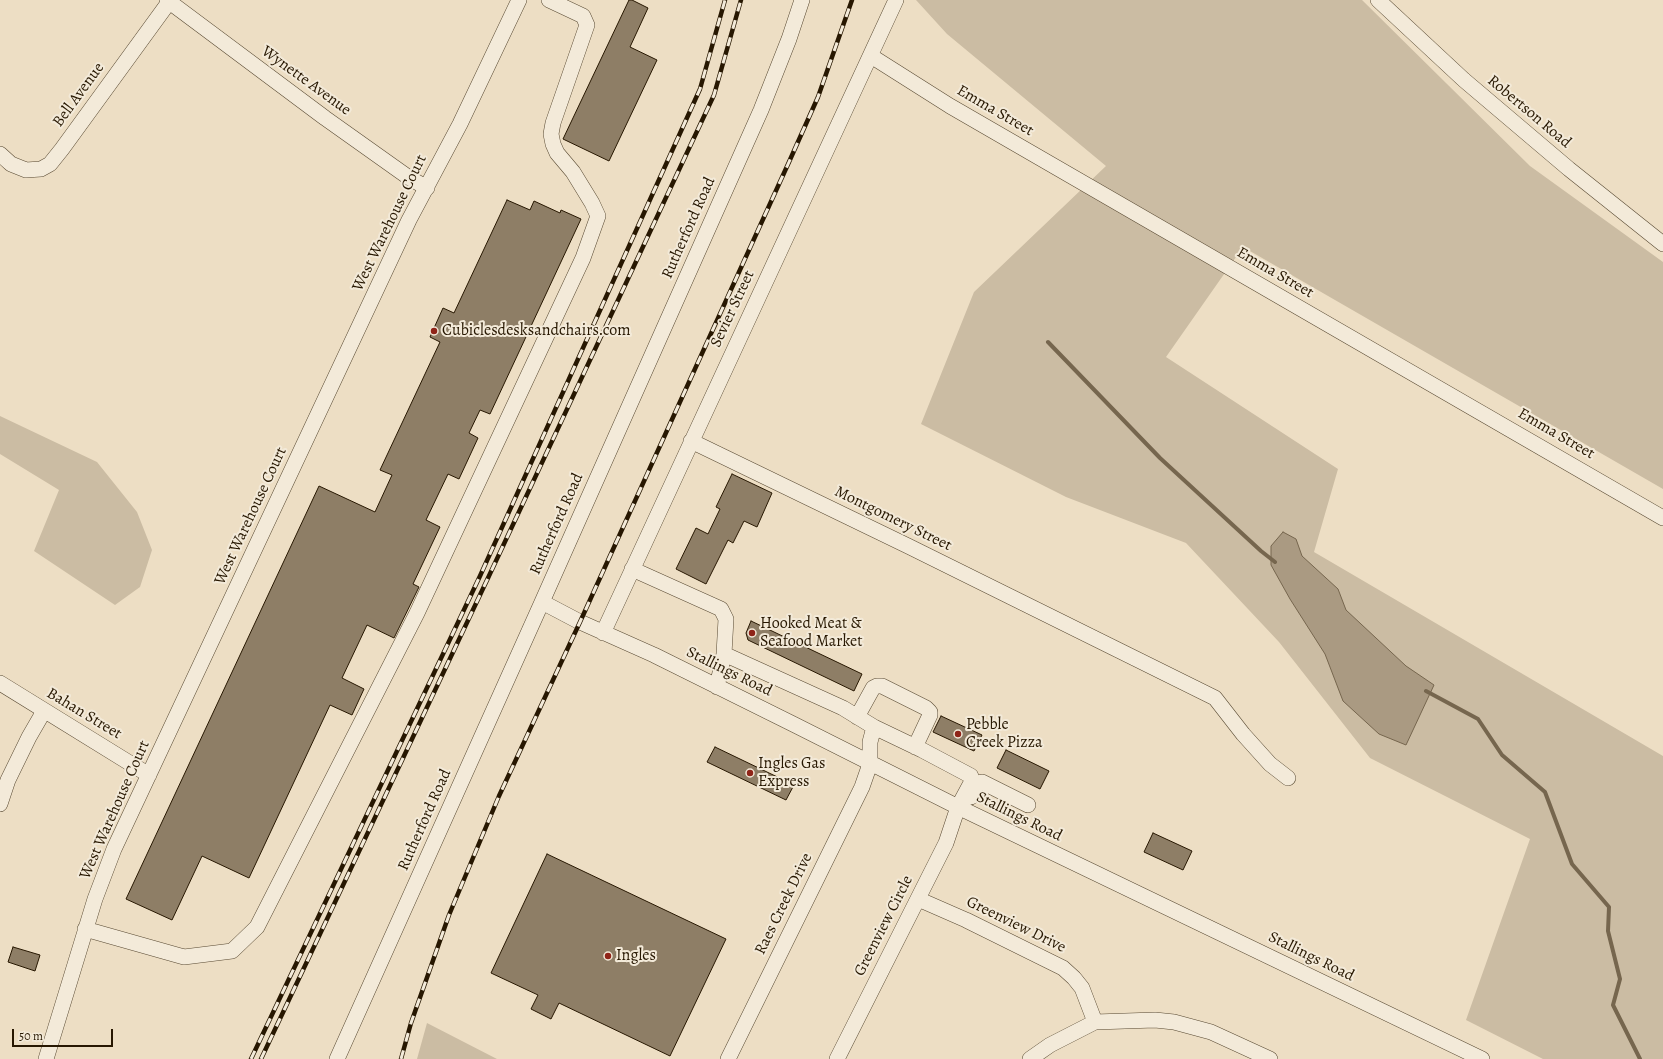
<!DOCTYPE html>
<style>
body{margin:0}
#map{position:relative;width:1663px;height:1059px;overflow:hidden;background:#eddec4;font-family:Alegreya,serif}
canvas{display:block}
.scale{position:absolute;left:12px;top:1029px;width:101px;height:18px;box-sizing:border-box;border:2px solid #271701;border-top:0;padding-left:5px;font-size:12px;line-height:14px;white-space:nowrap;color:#271701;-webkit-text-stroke:3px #f3ead9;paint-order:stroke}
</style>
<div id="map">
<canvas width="1663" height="1059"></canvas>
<div class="scale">50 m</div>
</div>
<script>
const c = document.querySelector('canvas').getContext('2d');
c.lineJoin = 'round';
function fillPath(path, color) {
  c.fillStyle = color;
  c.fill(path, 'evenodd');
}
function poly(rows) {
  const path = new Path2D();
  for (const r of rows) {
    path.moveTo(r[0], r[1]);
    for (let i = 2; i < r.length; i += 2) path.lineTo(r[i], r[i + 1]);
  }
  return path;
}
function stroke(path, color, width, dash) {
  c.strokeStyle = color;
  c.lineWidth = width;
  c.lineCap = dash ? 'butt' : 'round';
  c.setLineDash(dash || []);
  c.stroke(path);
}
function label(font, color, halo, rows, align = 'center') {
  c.font = font + ' Alegreya,serif';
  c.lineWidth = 4;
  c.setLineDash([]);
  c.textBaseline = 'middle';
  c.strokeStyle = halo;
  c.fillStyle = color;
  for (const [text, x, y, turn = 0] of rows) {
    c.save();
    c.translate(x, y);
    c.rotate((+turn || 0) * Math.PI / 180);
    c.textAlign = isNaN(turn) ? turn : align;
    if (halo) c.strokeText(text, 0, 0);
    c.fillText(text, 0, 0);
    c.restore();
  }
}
fillPath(poly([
 [916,0,1362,0,1530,166,1663,262,1663,489,1243,247,1166,357,1338,469,1314,552,1663,756,1663,1059,1543,1059,1466,1020,1530,839,1370,758,1279,642,1186,543,1066,497,921,424,974,292,1106,166,947,34],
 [0,416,97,462,137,512,152,550,140,587,115,605,34,551,59,490,0,454],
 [427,1023,497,1059,417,1059]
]), '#cbbca3');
const water = poly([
 [1283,532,1296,539,1302,556,1338,589,1346,610,1406,666,1434,685,1406,745,1379,734,1343,701,1325,654,1290,599,1271,565,1271,546,1283,532]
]);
fillPath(water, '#aa9a82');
stroke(water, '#76664e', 1);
stroke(poly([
 [1048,342,1160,458,1261,551,1275,562],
 [1426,691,1478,719,1502,755,1545,792,1572,864,1609,907,1608,931,1620,979,1613,1005,1640,1059]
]), '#76664e', 4);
const building = poly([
 [629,0,632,0,648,8,630,47,657,60,609,161,563,139,629,0],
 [507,200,530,210,534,201,560,213,561,210,581,219,490,414,480,410,469,433,478,438,459,479,448,474,426,520,440,527,413,584,419,587,394,638,367,625,342,678,364,689,352,715,330,705,249,878,202,856,172,920,126,899,319,486,375,512,392,475,380,470,440,342,430,337,443,308,454,313,507,200],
 [732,474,772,493,757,527,744,521,733,543,728,540,706,584,676,569,696,528,708,534,720,509,716,507,732,474],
 [751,621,862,674,854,691,748,640,746,633,751,621],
 [941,716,982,735,974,751,933,732,941,716],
 [715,747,794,785,786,800,707,762,715,747],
 [1006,750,1049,771,1040,789,997,768,1006,750],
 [1153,833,1192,851,1183,870,1144,852,1153,833],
 [547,854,726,939,670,1056,559,1003,551,1019,531,1009,538,995,491,973,547,854],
 [13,947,40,955,35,971,8,962,13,947]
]);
fillPath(building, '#8e7e66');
stroke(building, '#271701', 1);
const minor = poly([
 [167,0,325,118,408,177,427,188],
 [1378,0,1464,80,1569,169,1663,244],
 [871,56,950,106,1663,518],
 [0,154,11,164,26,170,41,169,50,164,62,149,169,2],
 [691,441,908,546,1215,698,1243,734,1270,764,1288,778],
 [632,569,721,609,726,619,724,654,717,687],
 [542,602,580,622,654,655,795,725,958,807,1482,1059],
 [603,633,896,0],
 [724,654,843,708,874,727,870,742,870,764,862,787,728,1059],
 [0,683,149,775],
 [857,717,873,688,877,686,882,686,926,708,930,712,930,715,915,747],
 [971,797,977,784,982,782,1028,805],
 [0,804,8,780,29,737,44,711],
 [918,899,966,920,1063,968,1074,978,1082,988,1095,1022],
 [85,929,184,957,232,951,257,927,417,613,583,258,598,216,592,203,573,172,557,153,553,144,551,134,553,123,587,25,583,16,549,0],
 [46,1059,95,899,114,849,409,220,460,124,519,0],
 [337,1059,542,602,761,110,789,39,802,0],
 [837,1059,946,843,958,807,972,781,971,776,922,750,874,727],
 [1030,1059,1050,1045,1095,1022,1155,1020,1174,1022,1211,1032,1270,1059]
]);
stroke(minor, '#584932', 16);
stroke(minor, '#f3ead9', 15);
const rail = poly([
 [251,1059,480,576,700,89,725,0],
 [261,1059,488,578,714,95,741,0],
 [401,1059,411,1023,449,915,499,796,580,622,789,162,818,97,852,0]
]);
stroke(rail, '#271701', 4.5);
stroke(rail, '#f3ead9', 3, [9]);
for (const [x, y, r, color] of [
 [434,331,4,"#8f2418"],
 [752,633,4,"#8f2418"],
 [958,734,4,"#8f2418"],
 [750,773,4,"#8f2418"],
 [608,956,4,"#8f2418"]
]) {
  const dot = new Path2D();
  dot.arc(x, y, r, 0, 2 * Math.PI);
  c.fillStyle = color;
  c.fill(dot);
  stroke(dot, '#f3ead9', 1.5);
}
label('16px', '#271701', '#f3ead9', [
 ["Wynette Avenue",306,81,36],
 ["Bell Avenue",79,95,-54],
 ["Emma Street",995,111,30],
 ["Robertson Road",1529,112,40],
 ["West Warehouse Court",390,223,-64],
 ["Rutherford Road",689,228,-66],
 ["Emma Street",1275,273,30],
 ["Sevier Street",733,309,-65],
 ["Emma Street",1556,434,30],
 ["West Warehouse Court",251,516,-65],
 ["Montgomery Street",893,519,26],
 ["Rutherford Road",557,524,-66],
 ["Stallings Road",729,672,26],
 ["Bahan Street",84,714,31],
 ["West Warehouse Court",115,810,-66],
 ["Stallings Road",1019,817,26],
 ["Rutherford Road",425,820,-66],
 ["Raes Creek Drive",784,904,-64],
 ["Greenview Drive",1016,925,26],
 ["Greenview Circle",884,926,-63],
 ["Stallings Road",1311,957,26]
]);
label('16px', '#271701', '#f3ead9', [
 ["Cubiclesdesksandchairs.com",442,331],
 ["Hooked Meat &",760,624],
 ["Seafood Market",760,642],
 ["Pebble",966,725],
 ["Creek Pizza",966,743],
 ["Ingles Gas",758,764],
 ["Express",758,782],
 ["Ingles",616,956]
], 'left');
</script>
